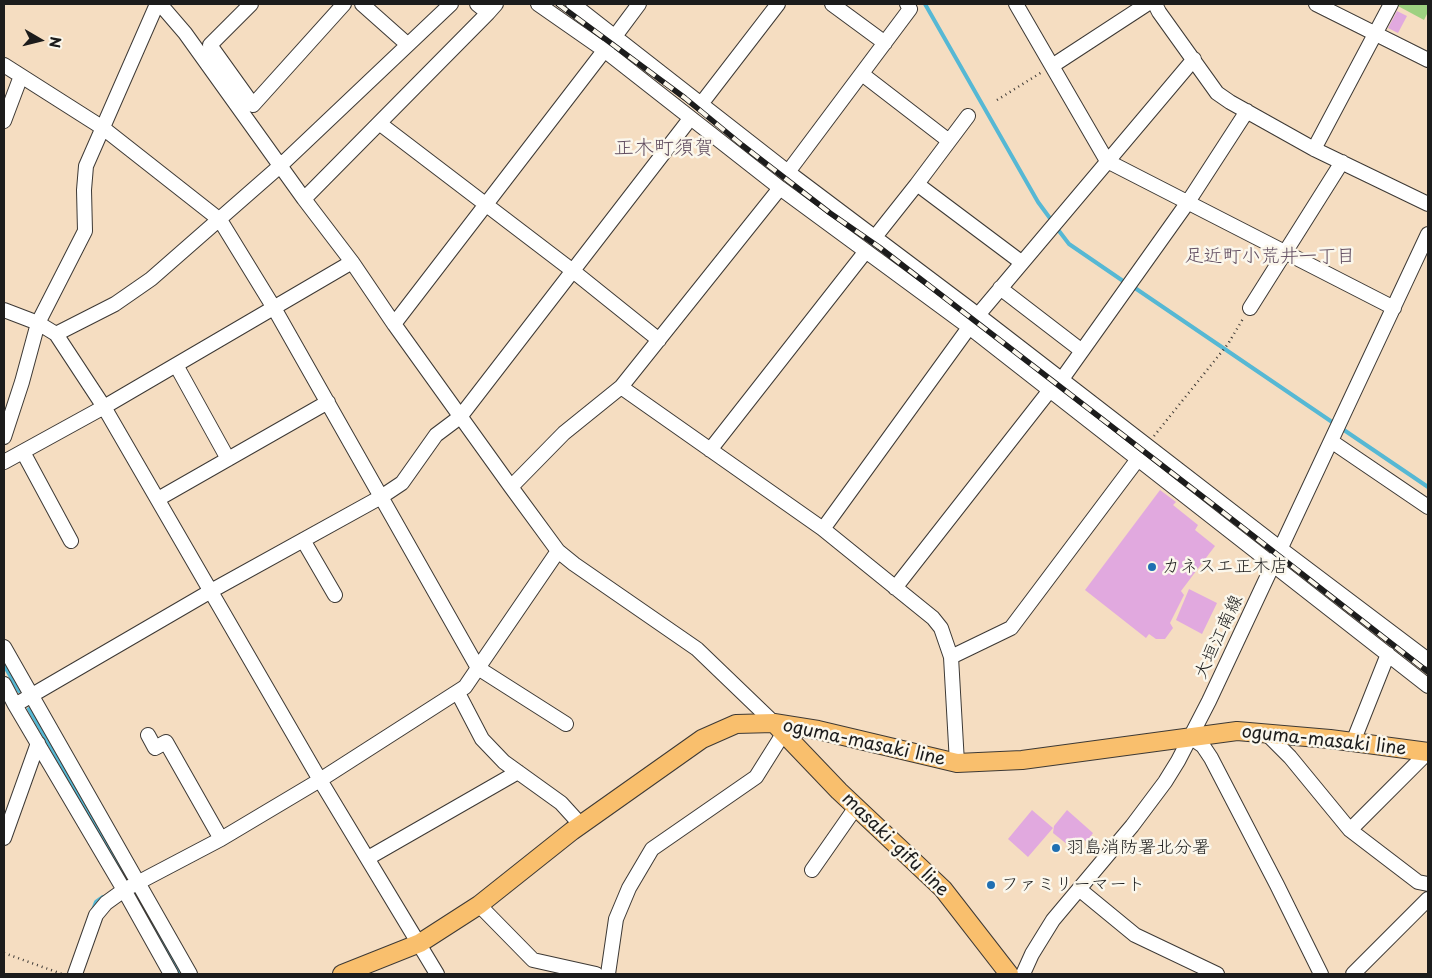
<!DOCTYPE html>
<meta charset="utf-8">
<style>
body{margin:0}
#map{position:relative;width:1432px;height:978px;overflow:hidden;background:#f5ddc1;font-family:"Playpen Sans",sans-serif}
canvas{display:block}
.frame{position:absolute;inset:0;border:5px solid #1c1c1c;pointer-events:none}
.north{position:absolute;left:15px;top:15px;width:50px;height:50px;-webkit-text-stroke:4px #fbf7ec;paint-order:stroke;rotate:98deg;font-size:14px;font-weight:700;line-height:20px;text-align:center;color:#1c1c1c}
.north::after{content:'';display:block;margin:auto;width:18px;height:22px;background:#1c1c1c;clip-path:polygon(50% 0,100% 100%,50% 72%,0 100%)}
</style>
<div id="map">
<canvas width="1432" height="978"></canvas>
<div class="frame"></div>
<div class="north">N</div>
</div>
<script>
const c = document.querySelector('canvas').getContext('2d');
c.lineJoin = 'round';
function fillPath(path, color) {
  c.fillStyle = color;
  c.fill(path, 'evenodd');
}
function poly(rows) {
  const path = new Path2D();
  for (const r of rows) {
    path.moveTo(r[0], r[1]);
    for (let i = 2; i < r.length; i += 2) path.lineTo(r[i], r[i + 1]);
  }
  return path;
}
function stroke(path, color, width, dash) {
  c.strokeStyle = color;
  c.lineWidth = width;
  c.lineCap = dash ? 'butt' : 'round';
  c.setLineDash(dash || []);
  c.stroke(path);
}
function label(font, color, halo, rows, align = 'center') {
  c.font = font + ' "Playpen Sans","Klee One",sans-serif';
  c.lineWidth = 5;
  c.setLineDash([]);
  c.textBaseline = 'middle';
  c.strokeStyle = halo;
  c.fillStyle = color;
  for (const [text, x, y, turn = 0] of rows) {
    c.save();
    c.translate(x, y);
    c.rotate((+turn || 0) * Math.PI / 180);
    c.textAlign = isNaN(turn) ? turn : align;
    if (halo) c.strokeText(text, 0, 0);
    c.fillText(text, 0, 0);
    c.restore();
  }
}
fillPath(poly([
 [1399,4,1428,4,1428,12,1424,20,1398,6]
]), '#9dd181');
stroke(poly([
 [925,4,1038,202,1052,221],
 [1056,227,1069,244,1126,283],
 [1132,286,1335,424],
 [1341,428,1428,487],
 [4,665,19,691],
 [29,709,129,882],
 [133,891,181,974],
 [93,910,96,902,103,897]
]), '#56b8d4', 4);
fillPath(poly([
 [1397,11,1407,16,1398,33,1388,28],
 [1160,490,1176,502,1173,505,1198,525,1195,530,1215,546,1181,591,1184,595,1170,623,1173,628,1165,639,1156,639,1149,634,1146,638,1085,590],
 [1189,589,1217,603,1202,634,1176,620],
 [1032,810,1053,828,1028,857,1008,839],
 [1067,810,1093,833,1087,842,1082,838,1073,849,1053,833,1054,826]
]), '#e1a9df');
const minor = poly([
 [160,4,185,33,304,199,352,262,394,324,511,487,558,551,574,564,697,649,774,723],
 [251,4,210,45,253,105,344,4],
 [362,4,407,44],
 [477,4,488,13,496,4],
 [573,4,788,172],
 [832,4,885,43],
 [907,4,910,9,788,172,978,315,1281,549,1428,660],
 [1016,4,1107,161,1394,308],
 [1155,4,1159,12,1217,93,1230,102,1314,149,1428,204],
 [1316,4,1428,60],
 [4,65,103,128,220,220,274,308,478,668,566,724],
 [1052,66,1147,4],
 [862,74,949,141],
 [701,104,778,4],
 [4,121,21,76],
 [379,123,573,271,659,340],
 [1314,149,1391,4],
 [917,184,968,116],
 [780,188,969,327,1428,686],
 [304,199,488,13],
 [875,237,917,184,1021,262],
 [1000,288,1082,351],
 [1250,308,1342,162],
 [4,310,38,323,56,334,104,407,320,780,437,974],
 [394,324,610,43,639,4],
 [56,334,115,304,151,279,280,166,451,4],
 [176,365,228,459],
 [1062,379,1188,202,1247,111],
 [621,387,823,529,933,618,941,628,951,657,957,763],
 [4,437,22,382,38,323,85,231,84,190,86,166,157,4],
 [1331,441,1428,507],
 [710,450,866,251],
 [23,452,71,541],
 [4,462,104,407,352,262],
 [511,487,564,433,621,387,780,188,604,50,538,4],
 [158,499,328,402],
 [823,529,978,315,1194,59],
 [303,540,335,595],
 [895,588,1050,390],
 [4,647,190,974],
 [951,657,1011,628,1138,459],
 [4,684,15,705,211,591,381,497,402,483,436,435,460,417,686,124],
 [458,693,482,739,504,762,561,803,581,825],
 [15,705,124,890,171,974],
 [1266,733,1290,757,1350,830,1418,882,1428,884],
 [148,735,155,748,166,742,221,839],
 [1190,737,1203,746,1211,758,1277,885,1321,974],
 [1353,742,1388,654],
 [1350,830,1428,752],
 [4,838,38,743],
 [368,858,518,772],
 [812,870,856,807],
 [1079,889,1135,935,1217,974],
 [479,905,533,960,596,974],
 [75,974,96,915,106,903,124,890,221,839,320,780,465,687,558,551],
 [608,974,616,919,629,888,652,849,756,777,783,734],
 [1023,974,1032,954,1053,920,1132,826,1165,782,1178,761,1209,701,1428,234],
 [1353,974,1428,899]
]);
const major = poly([
 [774,723,839,791,943,889,1009,974],
 [342,974,420,943,479,905,572,831,702,739,736,724,774,723,818,730,957,763,1022,760,1237,731,1330,739,1428,752]
]);
stroke(minor, '#3d3935', 16);
stroke(major, '#3d3935', 20);
stroke(poly([
 [997,100,1042,72],
 [1154,436,1228,344,1244,317],
 [4,953,62,974]
]), '#3d3935', 2.5, [1, 4]);
stroke(minor, '#fff', 14);
stroke(major, '#f9bf6d', 18);
const rail = poly([
 [558,4,685,98,742,145,830,213,879,247,1220,510,1428,672]
]);
stroke(rail, '#1c1c1c', 5.5);
stroke(rail, '#fbf7ec', 4, [11]);
for (const [x, y, r, color] of [
 [1152,567,5,"#1f6fb2"],
 [1056,848,5,"#1f6fb2"],
 [991,885,5,"#1f6fb2"]
]) {
  const dot = new Path2D();
  dot.arc(x, y, r, 0, 2 * Math.PI);
  c.fillStyle = color;
  c.fill(dot);
  stroke(dot, '#fbf7ec', 2);
}
label('18px', '#1c1c1c', '#fbf7ec', [
 ["カネスエ正木店",1162,567],
 ["羽島消防署北分署",1066,848],
 ["ファミリーマート",1001,885]
], 'left');
label('18px', '#1c1c1c', '#fbf7ec', [
 ["大垣江南線",1219,637,-65],
 ["oguma-masaki line",1324,741,6],
 ["oguma-masaki line",864,743,12],
 ["masaki-gifu line",895,845,44]
]);
label('19px', '#614d60', '#fbf7ec', [
 ["足近町小荒井一丁目",1270,257]
]);
label('20px', '#614d60', '#fbf7ec', [
 ["正木町須賀",664,148]
]);
</script>
